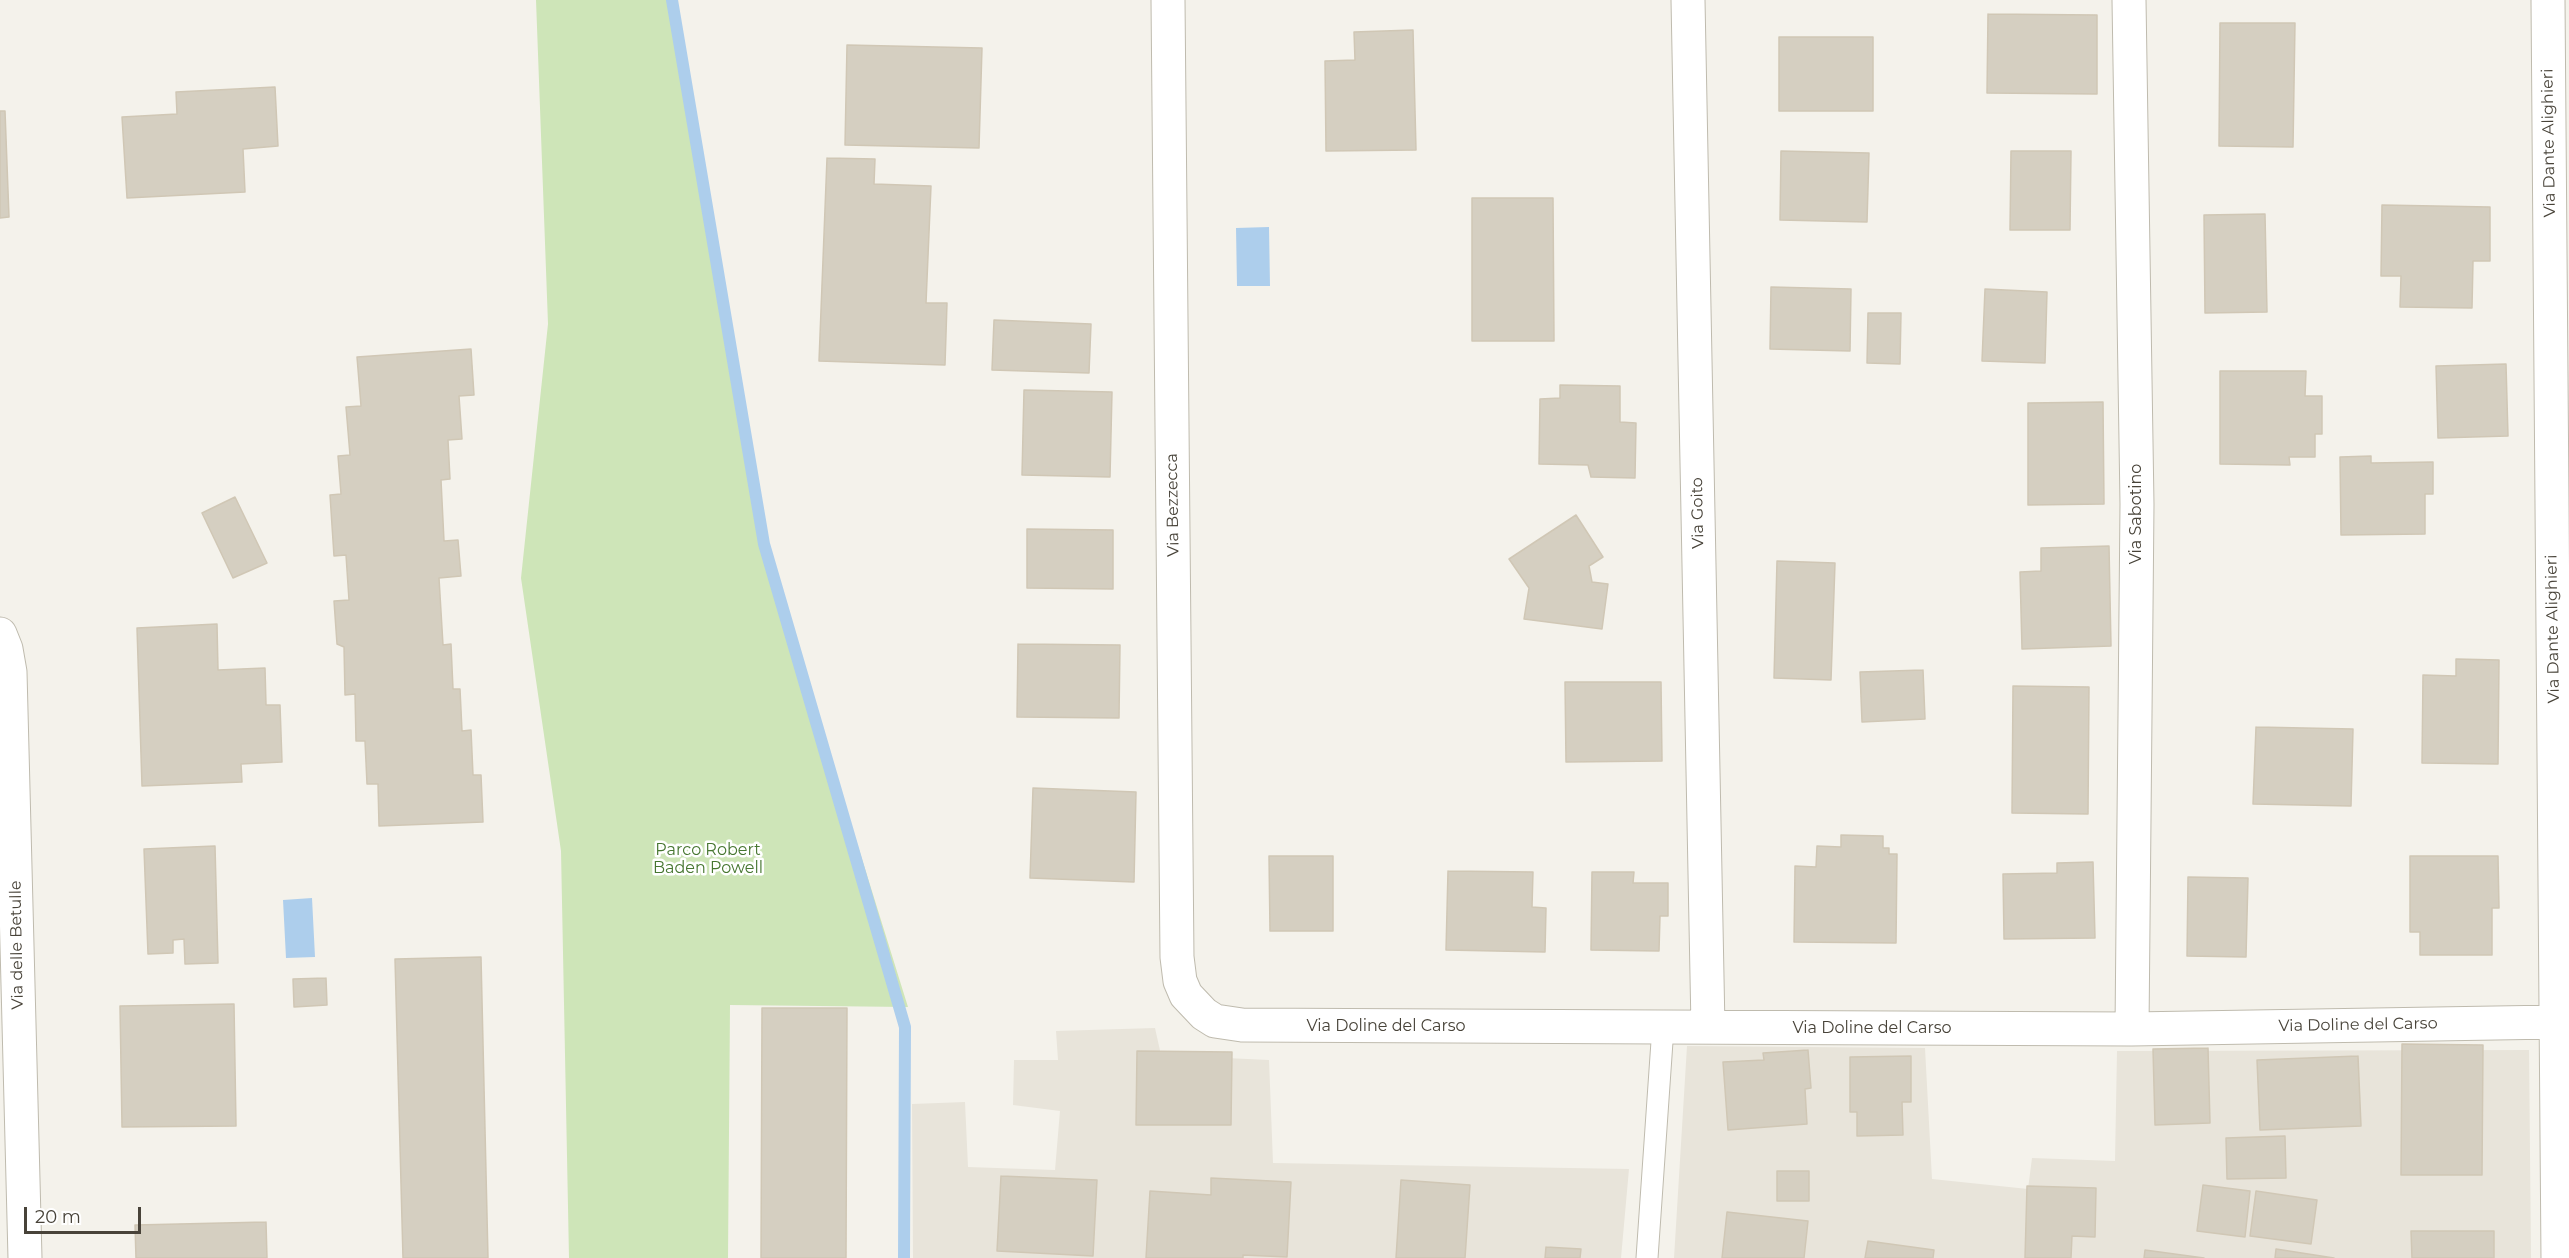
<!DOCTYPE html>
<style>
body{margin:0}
#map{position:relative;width:2569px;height:1258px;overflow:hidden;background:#f4f2eb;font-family:Montserrat,sans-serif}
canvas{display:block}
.scale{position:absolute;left:24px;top:1207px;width:117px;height:27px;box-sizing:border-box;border:3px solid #484339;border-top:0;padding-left:8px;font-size:18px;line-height:21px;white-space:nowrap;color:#484339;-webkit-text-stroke:4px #fff;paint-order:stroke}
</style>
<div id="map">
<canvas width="2569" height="1258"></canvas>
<div class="scale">20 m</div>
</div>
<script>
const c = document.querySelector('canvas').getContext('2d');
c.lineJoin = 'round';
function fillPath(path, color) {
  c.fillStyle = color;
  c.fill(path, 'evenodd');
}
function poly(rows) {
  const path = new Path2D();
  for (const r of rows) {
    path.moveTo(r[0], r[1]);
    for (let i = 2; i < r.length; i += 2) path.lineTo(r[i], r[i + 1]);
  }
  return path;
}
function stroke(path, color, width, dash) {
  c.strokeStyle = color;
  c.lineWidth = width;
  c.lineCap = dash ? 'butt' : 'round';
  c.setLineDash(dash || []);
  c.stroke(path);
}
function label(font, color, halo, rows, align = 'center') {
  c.font = font + ' Montserrat,sans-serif';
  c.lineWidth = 5;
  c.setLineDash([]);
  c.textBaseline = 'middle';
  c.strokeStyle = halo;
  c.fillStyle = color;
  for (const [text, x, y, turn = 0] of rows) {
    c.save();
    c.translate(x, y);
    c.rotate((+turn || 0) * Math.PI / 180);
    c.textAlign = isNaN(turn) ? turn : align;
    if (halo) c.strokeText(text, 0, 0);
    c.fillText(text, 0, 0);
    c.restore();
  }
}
fillPath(poly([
 [1155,1028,1161,1055,1269,1060,1273,1163,1629,1169,1621,1258,913,1258,912,1104,965,1102,968,1167,1055,1170,1060,1111,1013,1105,1014,1060,1058,1060,1056,1031],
 [1687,1046,1925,1048,1932,1179,2028,1189,2032,1158,2115,1161,2117,1051,2529,1050,2531,1258,1674,1258]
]), '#e8e4da');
fillPath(poly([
 [536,0,670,0,764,544,908,1007,730,1005,728,1258,569,1258,561,851,521,578,548,324]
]), '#cee5b8');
fillPath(poly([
 [1269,227,1270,286,1237,286,1236,228],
 [312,898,315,957,286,958,283,900]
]), '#adceec');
stroke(poly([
 [672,0,764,544,905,1027,904,1258]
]), '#adceec', 12);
const building = poly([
 [1988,14,2097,15,2097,94,1987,93,1988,14],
 [2220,23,2295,23,2293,147,2219,146,2220,23],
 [1413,30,1416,150,1326,151,1325,61,1355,60,1354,32,1413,30],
 [1779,37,1873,37,1873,111,1779,111,1779,37],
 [847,45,982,48,979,148,845,145,847,45],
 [275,87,278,146,243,149,245,192,127,198,122,117,177,114,176,92,275,87],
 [0,111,5,111,9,217,0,218,0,111],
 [1781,151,1869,153,1867,222,1780,220,1781,151],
 [2011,151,2071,151,2070,230,2010,230,2011,151],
 [827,158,875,159,874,184,931,186,926,303,947,303,945,365,819,361,827,158],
 [1472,198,1553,198,1554,341,1472,341,1472,198],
 [2382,205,2490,207,2490,261,2473,261,2472,308,2400,307,2401,276,2381,276,2382,205],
 [2265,214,2267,312,2205,313,2204,215,2265,214],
 [1771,287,1851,289,1850,351,1770,349,1771,287],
 [1985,289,2047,292,2045,363,1982,361,1985,289],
 [1868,313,1901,313,1900,364,1867,363,1868,313],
 [994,320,1091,324,1089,373,992,370,994,320],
 [471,349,474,395,459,396,462,439,448,440,450,479,441,480,444,541,458,540,461,576,439,578,443,645,451,644,453,689,460,689,462,731,471,730,473,775,481,775,483,822,379,826,378,784,367,784,365,741,356,741,355,694,345,695,344,647,337,644,334,601,349,600,346,555,334,556,330,495,341,494,338,456,350,455,346,407,361,406,357,357,471,349],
 [2506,364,2508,436,2438,438,2436,366,2506,364],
 [2220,371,2306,371,2305,396,2322,396,2322,434,2315,434,2315,457,2289,457,2290,465,2220,464,2220,371],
 [1560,385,1620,386,1620,422,1636,423,1635,478,1591,477,1588,465,1539,464,1540,399,1560,398,1560,385],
 [1024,390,1112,392,1110,477,1022,475,1024,390],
 [2103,402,2104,504,2028,505,2028,403,2103,402],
 [2371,456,2371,463,2433,462,2433,494,2425,494,2425,534,2341,535,2340,457,2371,456],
 [235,497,267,563,233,578,202,513,235,497],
 [1576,515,1603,557,1589,566,1592,582,1608,584,1602,629,1524,619,1529,588,1509,559,1576,515],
 [1027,529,1113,530,1113,589,1027,588,1027,529],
 [2109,546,2111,646,2022,649,2020,572,2041,571,2041,548,2109,546],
 [1777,561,1835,563,1831,680,1774,678,1777,561],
 [217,624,218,670,265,668,266,705,280,705,282,762,241,764,242,782,142,786,137,628,217,624],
 [1018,644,1120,645,1119,718,1017,717,1018,644],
 [2456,659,2499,660,2498,764,2422,763,2423,675,2456,676,2456,659],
 [1923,670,1925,719,1862,722,1860,672,1923,670],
 [1565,682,1661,682,1662,761,1566,762,1565,682],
 [2013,686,2089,687,2088,814,2012,813,2013,686],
 [2256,727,2353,729,2351,806,2253,804,2256,727],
 [1033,788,1136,792,1134,882,1030,878,1033,788],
 [1841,835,1883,836,1883,848,1889,848,1889,854,1897,854,1896,943,1794,942,1795,866,1816,867,1817,846,1841,847,1841,835],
 [215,846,218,963,185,964,184,939,173,940,173,953,148,954,144,849,215,846],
 [1269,856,1333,856,1333,931,1270,931,1269,856],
 [2410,856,2498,856,2499,908,2492,908,2492,955,2420,955,2420,932,2410,932,2410,856],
 [2093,862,2095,938,2004,939,2003,874,2057,873,2057,863,2093,862],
 [1448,871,1533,872,1532,907,1546,908,1545,952,1446,950,1448,871],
 [1592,872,1634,872,1633,883,1668,883,1668,916,1660,916,1659,951,1591,950,1592,872],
 [2188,877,2248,878,2246,957,2187,956,2188,877],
 [481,957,488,1258,403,1258,395,959,481,957],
 [326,978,327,1005,294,1007,293,979,326,978],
 [234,1004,236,1126,122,1127,120,1006,234,1004],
 [762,1008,847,1008,846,1258,761,1258,762,1008],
 [2402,1044,2483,1045,2482,1175,2401,1175,2402,1044],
 [2208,1048,2210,1123,2155,1125,2153,1049,2208,1048],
 [1808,1050,1811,1088,1805,1089,1807,1124,1728,1130,1723,1062,1764,1060,1763,1053,1808,1050],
 [1137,1051,1232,1052,1231,1125,1136,1125,1137,1051],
 [1911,1056,1911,1102,1902,1102,1903,1135,1857,1136,1857,1112,1850,1112,1850,1057,1911,1056],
 [2358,1056,2361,1126,2260,1130,2257,1060,2358,1056],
 [2285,1136,2286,1178,2227,1179,2226,1138,2285,1136],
 [1777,1171,1809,1171,1809,1201,1777,1201,1777,1171],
 [1001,1176,1097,1180,1093,1256,997,1251,1001,1176],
 [1211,1178,1291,1182,1287,1257,1243,1255,1243,1258,1146,1258,1150,1191,1211,1195,1211,1178],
 [1401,1180,1470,1185,1465,1258,1396,1258,1401,1180],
 [2203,1185,2250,1191,2245,1237,2197,1231,2203,1185],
 [2027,1186,2096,1188,2095,1237,2072,1236,2071,1258,2025,1258,2027,1186],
 [2256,1191,2317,1200,2311,1244,2250,1236,2256,1191],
 [1727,1212,1808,1221,1804,1258,1722,1258,1727,1212],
 [266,1222,267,1258,136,1258,135,1225,266,1222],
 [2411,1231,2494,1231,2494,1258,2412,1258,2411,1231],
 [1868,1241,1934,1250,1933,1258,1865,1258,1868,1241],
 [1546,1247,1581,1249,1580,1258,1545,1258,1546,1247],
 [2276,1249,2334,1258,2275,1258,2276,1249],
 [2145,1250,2204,1258,2144,1258,2145,1250]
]);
fillPath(building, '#d5cfc1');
stroke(building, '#d0c7b5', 1.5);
const lane = poly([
 [1647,1258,1663,1027]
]);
const street = poly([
 [1168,0,1177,957,1180,981,1186,995,1204,1014,1215,1021,1242,1025,1663,1027,2132,1029,2556,1022],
 [1688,0,1708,1027],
 [2129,0,2137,504,2132,1029],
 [2548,0,2558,1258],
 [0,634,6,649,10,672,25,1258]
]);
stroke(lane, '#bfbbae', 23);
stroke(street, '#bfbbae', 35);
stroke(lane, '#fff', 21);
stroke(street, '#fff', 33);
label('16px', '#484339', '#fff', [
 ["Via Dante Alighieri",2549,143,-91],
 ["Via Bezzecca",1173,505,-91],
 ["Via Goito",1698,513,-91],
 ["Via Sabotino",2136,514,-90],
 ["Via Dante Alighieri",2553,629,-91],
 ["Via delle Betulle",17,945,-91],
 ["Via Doline del Carso",2358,1025,-1],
 ["Via Doline del Carso",1386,1026],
 ["Via Doline del Carso",1872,1028]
]);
label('16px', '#467630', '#fff', [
 ["Parco Robert",708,850],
 ["Baden Powell",708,868]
]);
</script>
